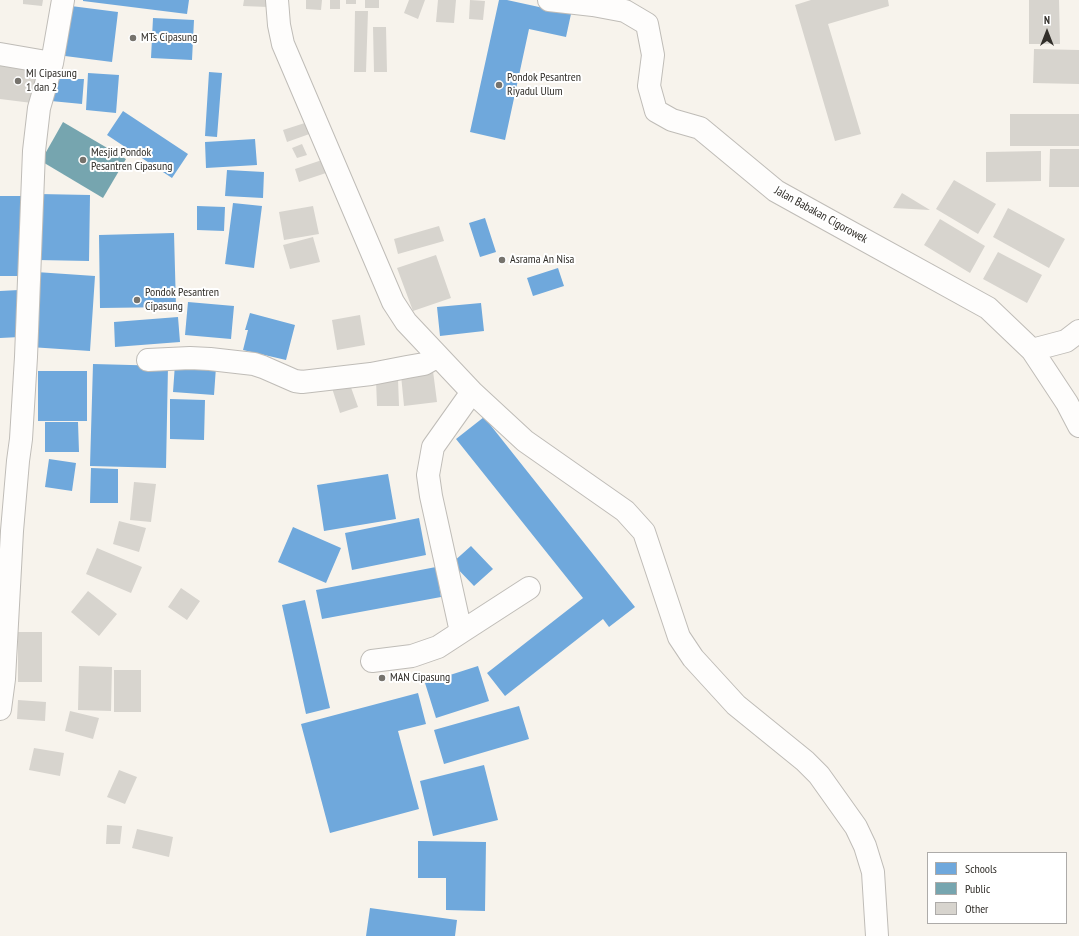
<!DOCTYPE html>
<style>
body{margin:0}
#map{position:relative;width:1079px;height:936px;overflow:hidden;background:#f7f3ec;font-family:"PT Sans Narrow",sans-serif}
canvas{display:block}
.legend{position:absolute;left:927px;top:852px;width:140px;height:72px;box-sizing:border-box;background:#fff;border:1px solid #adaba9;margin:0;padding:5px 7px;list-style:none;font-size:12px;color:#312e29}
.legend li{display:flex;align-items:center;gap:8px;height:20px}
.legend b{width:20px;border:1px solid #adaba9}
.north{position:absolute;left:1027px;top:12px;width:40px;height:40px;-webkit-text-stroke:3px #fff;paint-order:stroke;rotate:0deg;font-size:11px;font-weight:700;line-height:16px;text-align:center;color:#312e29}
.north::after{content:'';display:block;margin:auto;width:14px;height:18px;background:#312e29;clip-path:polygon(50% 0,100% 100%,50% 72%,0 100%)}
</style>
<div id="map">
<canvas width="1079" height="936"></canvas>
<ul class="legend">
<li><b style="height:11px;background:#6fa8dc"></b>Schools</li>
<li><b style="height:11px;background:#76a5af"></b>Public</li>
<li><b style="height:11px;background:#d7d4ce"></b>Other</li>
</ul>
<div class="north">N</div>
</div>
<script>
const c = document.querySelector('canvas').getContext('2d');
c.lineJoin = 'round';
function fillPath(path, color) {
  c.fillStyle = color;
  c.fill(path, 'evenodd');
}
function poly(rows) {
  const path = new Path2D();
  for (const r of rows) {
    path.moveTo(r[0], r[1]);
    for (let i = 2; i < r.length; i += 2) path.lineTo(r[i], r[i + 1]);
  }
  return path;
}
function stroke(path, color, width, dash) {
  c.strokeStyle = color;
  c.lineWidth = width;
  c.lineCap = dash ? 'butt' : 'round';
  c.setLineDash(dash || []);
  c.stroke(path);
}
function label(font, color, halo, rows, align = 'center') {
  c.font = font + ' "PT Sans Narrow",sans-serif';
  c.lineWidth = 4;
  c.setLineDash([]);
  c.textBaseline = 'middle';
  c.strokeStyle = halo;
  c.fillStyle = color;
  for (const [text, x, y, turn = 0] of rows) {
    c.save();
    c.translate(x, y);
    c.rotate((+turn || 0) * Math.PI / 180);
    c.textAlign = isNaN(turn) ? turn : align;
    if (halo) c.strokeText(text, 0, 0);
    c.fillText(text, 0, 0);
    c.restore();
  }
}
fillPath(poly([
 [83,0,189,0,187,14,83,1],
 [499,0,507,0,571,14,566,37,529,29,505,140,470,132],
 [71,6,118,12,112,62,65,56],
 [153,18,194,20,192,60,151,58],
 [209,72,222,73,217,137,205,136],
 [88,73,119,75,116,113,86,110],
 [55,79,84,79,82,104,51,101],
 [123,111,188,154,172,178,107,135],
 [255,139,257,165,206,168,205,142],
 [227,170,264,172,263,198,225,196],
 [39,194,90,195,89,261,38,260],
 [0,196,27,196,26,276,0,276],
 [233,203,262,206,254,268,225,264],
 [197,206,225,207,224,231,197,230],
 [485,218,496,252,480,257,469,223],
 [174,233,176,307,100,308,99,235],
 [558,268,564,286,533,296,527,278],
 [36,272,95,276,90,351,30,347],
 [19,290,20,337,0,338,0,291],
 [188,302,234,306,231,339,185,335],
 [481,303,484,331,440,336,437,307],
 [250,313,295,325,286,360,243,350,248,330,245,330],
 [178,317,180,342,115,347,114,322],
 [93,364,168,366,166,468,90,466],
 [175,364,216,367,214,395,173,392],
 [38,371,87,371,87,421,38,421],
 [170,399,205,400,204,440,170,439],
 [484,417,635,607,609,627,603,619,505,696,487,673,583,598,456,439],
 [45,422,78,422,79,452,45,452],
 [49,459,76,463,72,491,45,487],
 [91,468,118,469,118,503,90,503],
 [388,474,396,519,324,531,317,485],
 [419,518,426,555,352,570,345,533],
 [293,527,341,548,326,583,278,562],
 [471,546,493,569,474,586,452,563],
 [436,567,441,597,322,619,316,590],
 [305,600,330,708,306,714,282,605],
 [478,666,489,701,436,718,425,683],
 [418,693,426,724,398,731,419,809,330,833,301,724],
 [519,706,529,739,444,764,434,730],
 [484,765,498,820,433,836,420,781],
 [418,841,486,842,485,911,446,910,446,878,418,878],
 [370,908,457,920,455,936,366,936]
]), '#6fa8dc');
fillPath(poly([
 [63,122,126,159,103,198,41,161]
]), '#76a5af');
fillPath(poly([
 [23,0,43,0,42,6,23,4],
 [244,0,268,0,268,7,243,6],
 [306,0,322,0,321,10,306,9],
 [330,0,340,0,340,9,330,9],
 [346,0,356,0,356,4,346,4],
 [365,0,379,0,379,8,365,8],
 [409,0,425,0,418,19,404,13],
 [438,0,456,0,454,23,436,22],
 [470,0,485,1,483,20,469,19],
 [811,0,888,0,889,6,828,24,861,134,835,141,795,5],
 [1029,0,1059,0,1060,44,1029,44],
 [355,11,368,11,366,72,354,72],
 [373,27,386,27,387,72,374,72],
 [1034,49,1079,50,1079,84,1033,83],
 [0,59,38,64,32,103,0,99],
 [1010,114,1079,114,1079,146,1010,146],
 [311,121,315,132,287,142,283,130],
 [302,144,307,155,297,158,292,148],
 [1050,149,1079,149,1079,187,1049,187],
 [1041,151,1041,181,986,182,986,152],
 [322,160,326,173,299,182,295,169],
 [954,180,996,204,978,234,936,209],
 [902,193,930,210,893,208],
 [313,206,319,234,284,240,279,212],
 [1008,208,1065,239,1049,268,993,237],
 [940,219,985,246,970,273,924,245],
 [439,226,444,241,398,254,394,239],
 [313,237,320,262,290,269,283,245],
 [998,252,1042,275,1027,303,983,279],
 [436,255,451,298,413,311,397,268],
 [360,315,365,345,337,350,332,320],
 [433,371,437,402,404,406,401,375],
 [348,379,358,407,340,413,331,385],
 [398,379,399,406,377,406,376,380],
 [134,482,156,484,151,522,130,520],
 [119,521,146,528,139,552,113,544],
 [97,548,142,567,131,593,86,574],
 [181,588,200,601,187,620,168,607],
 [88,591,117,614,99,636,71,612],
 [18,632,42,632,42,682,18,682],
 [79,666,112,667,111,711,78,710],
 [114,670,141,670,141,712,114,712],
 [18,700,46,702,45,721,17,719],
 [70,711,99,718,93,739,65,731],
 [34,748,64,753,60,776,29,770],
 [119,770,137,777,125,804,107,797],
 [107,825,122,826,120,844,106,844],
 [137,829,173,837,169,857,132,848]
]), '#d7d4ce');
const minor = poly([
 [277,0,279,25,283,44,393,302,406,322,472,392,525,441,625,511,644,532,679,637,693,658,736,705,805,761,819,775,856,827,865,846,873,872,877,936],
 [549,0,593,5,625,11,647,24,653,55,649,86,656,111,672,120,700,128,776,191,832,222,988,308,1032,350,1067,403,1079,426],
 [0,54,52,63,63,0],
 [1032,350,1066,341,1079,331],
 [148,360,190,358,210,359,254,364,263,367,295,381,302,382,371,374,407,367,424,364,438,356],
 [461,632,529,588],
 [372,661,412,656,438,647,461,632,431,496,428,475,433,447,472,392],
 [0,709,4,679,12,531,18,461,21,439,26,357,34,151,39,108,52,63]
]);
stroke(minor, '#bfbcb7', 24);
stroke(minor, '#fefdfc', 22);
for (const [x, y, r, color] of [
 [133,38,4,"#76736d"],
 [18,81,4,"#76736d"],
 [499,85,4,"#76736d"],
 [83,160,4,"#76736d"],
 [502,260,4,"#76736d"],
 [137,300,4,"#76736d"],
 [382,678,4,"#76736d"]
]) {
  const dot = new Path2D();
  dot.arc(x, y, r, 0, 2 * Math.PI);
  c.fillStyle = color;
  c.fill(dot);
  stroke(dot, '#fff', 1.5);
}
label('12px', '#312e29', '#fff', [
 ["MTs Cipasung",141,38],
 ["MI Cipasung",26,74],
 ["1 dan 2",26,88],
 ["Pondok Pesantren",507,78],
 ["Riyadul Ulum",507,92],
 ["Mesjid Pondok",91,153],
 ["Pesantren Cipasung",91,167],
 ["Asrama An Nisa",510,260],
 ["Pondok Pesantren",145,293],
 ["Cipasung",145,307],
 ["MAN Cipasung",390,678]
], 'left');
label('12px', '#312e29', '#fff', [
 ["Jalan Babakan Cigorowek",821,215,29]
]);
</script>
